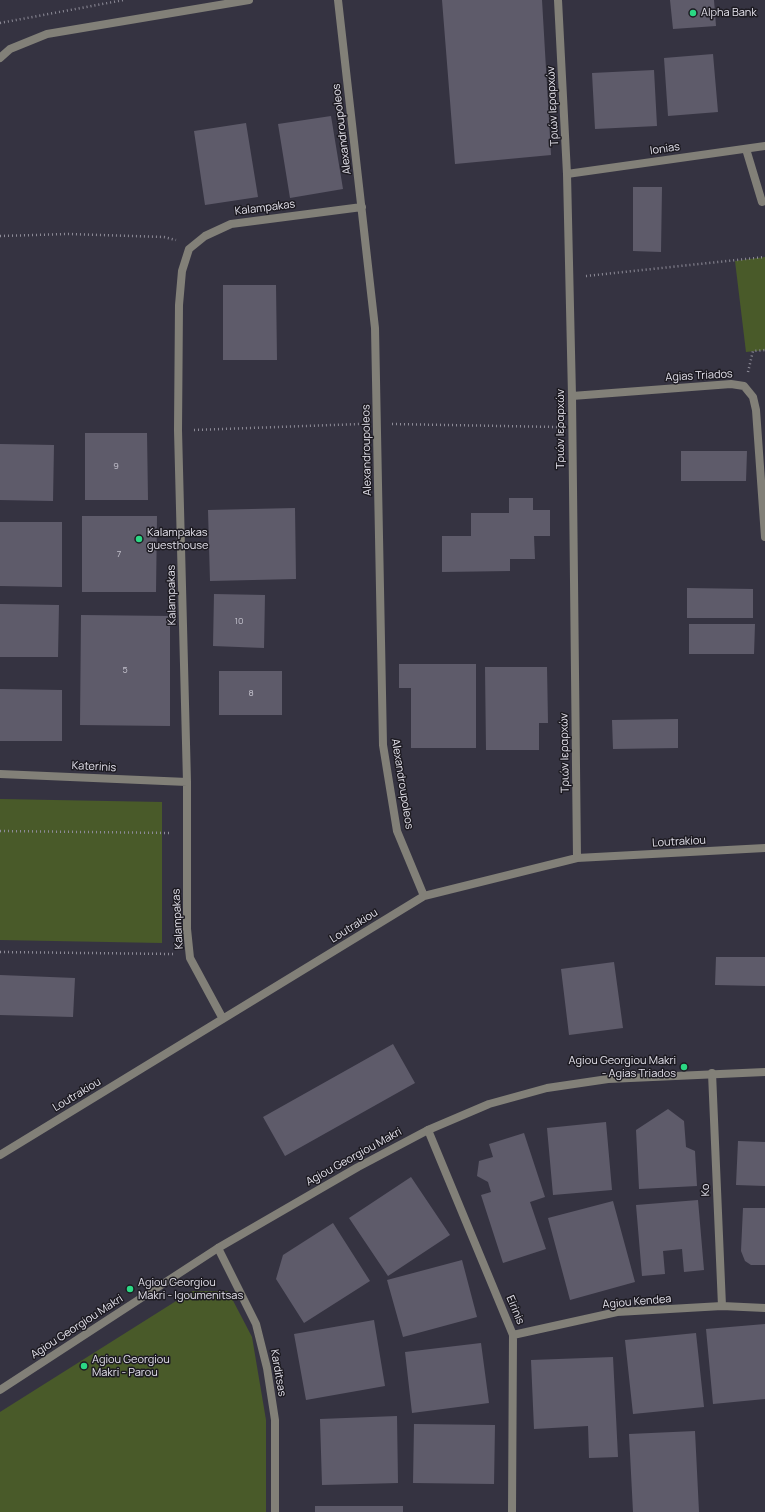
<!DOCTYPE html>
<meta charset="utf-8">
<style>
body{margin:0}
canvas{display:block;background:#353341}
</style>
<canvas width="765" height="1512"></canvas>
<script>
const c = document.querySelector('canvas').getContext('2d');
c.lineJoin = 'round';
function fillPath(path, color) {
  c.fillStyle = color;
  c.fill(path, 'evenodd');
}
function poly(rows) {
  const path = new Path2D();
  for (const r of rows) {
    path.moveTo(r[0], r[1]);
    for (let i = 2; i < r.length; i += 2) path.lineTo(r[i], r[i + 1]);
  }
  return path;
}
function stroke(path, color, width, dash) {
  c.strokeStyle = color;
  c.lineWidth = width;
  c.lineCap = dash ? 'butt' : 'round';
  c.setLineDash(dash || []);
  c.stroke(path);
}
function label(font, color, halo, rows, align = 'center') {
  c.font = font + ' Manrope,sans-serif';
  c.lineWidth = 3;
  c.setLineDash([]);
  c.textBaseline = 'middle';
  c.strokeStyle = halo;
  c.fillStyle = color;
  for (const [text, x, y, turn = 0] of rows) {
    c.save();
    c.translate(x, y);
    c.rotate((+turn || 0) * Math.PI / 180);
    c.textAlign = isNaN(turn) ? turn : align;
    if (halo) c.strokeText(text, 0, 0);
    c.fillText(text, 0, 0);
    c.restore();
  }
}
fillPath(poly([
 [765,257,765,350,746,352,735,261],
 [0,799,162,802,162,943,0,940],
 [192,1291,228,1291,252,1337,266,1420,266,1512,0,1512,0,1412]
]), '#495a29');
fillPath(poly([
 [442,0,542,0,551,155,455,164],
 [670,0,714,0,716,26,673,29],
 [713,54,718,112,668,116,664,58],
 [654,70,657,126,595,129,592,73],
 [331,116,343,189,290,198,278,124],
 [246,123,258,197,205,205,194,131],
 [633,187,662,187,661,252,633,251],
 [223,285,276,285,277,360,223,360],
 [85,433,147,433,148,500,85,500],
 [0,444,54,445,53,501,0,500],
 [681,451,747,451,746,481,681,481],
 [509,498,533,498,533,510,550,510,550,536,534,536,535,559,510,559,510,571,442,572,442,536,471,536,471,513,509,513],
 [295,508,296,579,210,581,208,510],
 [82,516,157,516,156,592,82,592],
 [0,522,62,522,62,587,0,586],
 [687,588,753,589,753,618,687,618],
 [214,594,265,595,264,648,213,646],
 [0,604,59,605,58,657,0,657],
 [81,615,170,616,170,726,80,725],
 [689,624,755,624,754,654,689,654],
 [399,664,476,664,476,748,411,748,411,688,399,688],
 [485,667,547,667,548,723,539,723,539,750,486,750],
 [219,671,282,671,282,715,219,715],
 [0,689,62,690,62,741,0,741],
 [678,719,678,748,613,749,612,720],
 [716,957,765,957,765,986,715,985],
 [614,962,623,1028,569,1035,561,969],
 [0,975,75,978,73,1017,0,1015],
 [393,1044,415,1083,285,1156,263,1117],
 [668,1109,684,1121,686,1147,695,1151,697,1186,639,1189,636,1130],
 [606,1122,612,1190,553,1195,547,1128],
 [524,1133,545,1197,530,1202,546,1249,503,1263,481,1195,491,1192,488,1182,477,1176,479,1161,493,1157,489,1144],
 [738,1141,765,1142,765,1186,736,1185],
 [411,1177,450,1235,388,1276,349,1218],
 [698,1200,704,1270,684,1272,682,1249,663,1251,665,1274,642,1276,636,1205],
 [613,1201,635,1282,570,1300,548,1218],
 [743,1208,765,1208,765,1265,751,1265,745,1261,741,1251],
 [333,1223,370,1281,304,1323,276,1279,283,1255],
 [462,1260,477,1317,403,1337,387,1280],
 [374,1320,385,1386,306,1400,294,1334],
 [765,1324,765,1399,713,1404,706,1329],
 [696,1333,704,1407,633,1414,625,1340],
 [481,1343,489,1403,412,1413,405,1352],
 [613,1357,618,1457,589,1458,588,1426,534,1429,531,1360],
 [397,1416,398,1483,322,1485,320,1419],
 [414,1424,495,1425,494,1484,413,1483],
 [695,1431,699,1512,633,1512,629,1434],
 [315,1506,403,1506,403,1512,315,1512]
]), '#5e5b6a');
stroke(poly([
 [0,23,124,0],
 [0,236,68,234,164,237,176,240],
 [586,276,765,257],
 [748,372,753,351,765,350],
 [392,424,557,427],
 [194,430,361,424],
 [0,831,171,833],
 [0,952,173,954]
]), '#8d8b97', 2.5, [1, 3]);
stroke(poly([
 [746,149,762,202]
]), '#828078', 8);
stroke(poly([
 [338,0,375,328,383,745,397,831,424,896],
 [558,0,567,174,572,396,577,858],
 [0,58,10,49,47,34,249,0],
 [567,174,765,146],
 [572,396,731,384,744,386,753,397,756,410,765,537],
 [0,774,187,782],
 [223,1019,190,958,187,929,187,782,178,430,179,305,182,271,189,249,205,236,231,224,362,207],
 [712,1073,722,1306],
 [428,1130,513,1335,512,1512],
 [0,1155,424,896,577,858,765,848],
 [218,1248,256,1324,267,1368,275,1420,275,1512],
 [513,1335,617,1312,722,1306,765,1308]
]), '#828078', 8);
stroke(poly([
 [0,1390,218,1248,358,1167,428,1130,489,1104,547,1088,608,1079,765,1072]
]), '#828078', 8);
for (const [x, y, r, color] of [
 [693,13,4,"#2bd884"],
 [139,539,4,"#2bd884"],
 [684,1067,4,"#2bd884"],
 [130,1289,4,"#2bd884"],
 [84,1366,4,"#2bd884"]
]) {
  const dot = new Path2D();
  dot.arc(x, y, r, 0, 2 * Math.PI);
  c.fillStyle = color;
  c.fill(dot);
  stroke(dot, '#1d1b22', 1.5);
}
label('9px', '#c3c1cc', null, [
 ["9",116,466],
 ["7",119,554],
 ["10",239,621],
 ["5",125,670],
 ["8",251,693]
]);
label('11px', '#e5e3ed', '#1d1b22', [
 ["Alpha Bank",701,13],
 ["Kalampakas",147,533],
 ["guesthouse",147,546],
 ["Agiou Georgiou Makri",676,1061,"right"],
 ["- Agias Triados",676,1074,"right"],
 ["Agiou Georgiou",138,1283],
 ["Makri - Igoumenitsas",138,1296],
 ["Agiou Georgiou",92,1360],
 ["Makri - Parou",92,1373]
], 'left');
label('11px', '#e5e3ed', '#1d1b22', [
 ["Τριών Ιεραρχών",553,106,-93],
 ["Alexandroupoleos",342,129,-97],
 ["Ionias",665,149,-8],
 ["Kalampakas",265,208,-7],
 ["Agias Triados",699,376,-3],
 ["Τριών Ιεραρχών",561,429,-90],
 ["Alexandroupoleos",367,450,-91],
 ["Kalampakas",172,595,-91],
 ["Τριών Ιεραρχών",565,753,-91],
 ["Katerinis",94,767,3],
 ["Alexandroupoleos",402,784,81],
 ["Loutrakiou",679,842,-3],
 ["Kalampakas",178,919,-93],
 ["Loutrakiou",354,926,-32],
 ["Loutrakiou",77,1095,-31],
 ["Agiou Georgiou Makri",354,1157,-29],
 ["Ko",706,1190,-92],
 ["Agiou Kendea",637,1302,-5],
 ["Eirinis",515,1310,67],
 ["Agiou Georgiou Makri",77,1327,-33],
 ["Karditsas",278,1373,80]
]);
</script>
